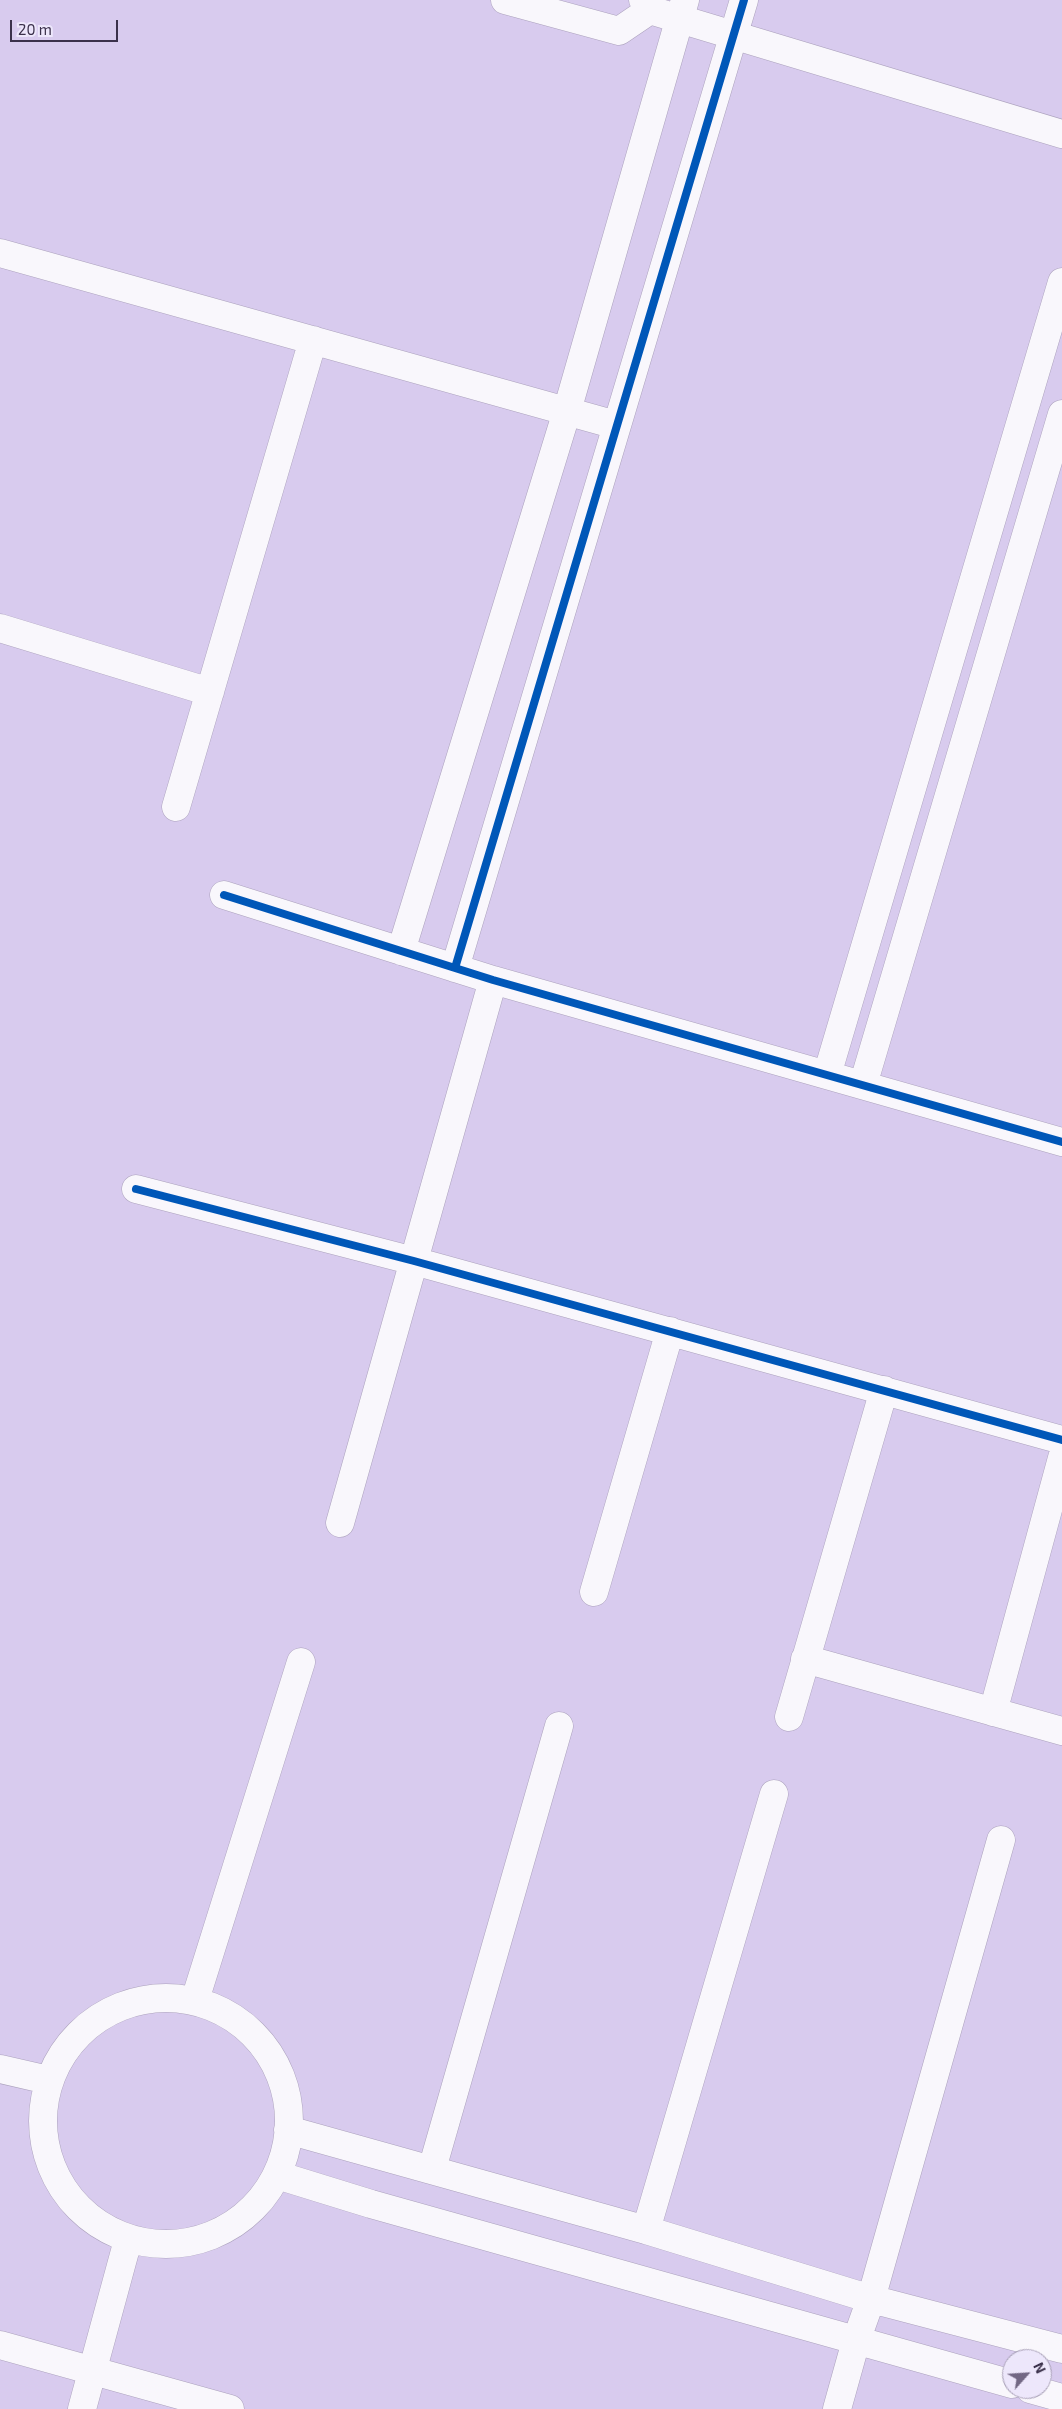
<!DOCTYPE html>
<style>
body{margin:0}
#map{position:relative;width:1062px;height:2409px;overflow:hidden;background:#d8cbee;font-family:"Exo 2",sans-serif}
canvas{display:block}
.north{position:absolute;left:1002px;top:2349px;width:50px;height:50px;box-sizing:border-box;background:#ede7fb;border:1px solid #a69eb5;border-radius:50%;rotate:64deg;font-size:14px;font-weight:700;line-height:20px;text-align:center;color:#3b314b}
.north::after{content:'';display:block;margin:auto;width:18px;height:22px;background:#726784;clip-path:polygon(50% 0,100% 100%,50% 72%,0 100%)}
.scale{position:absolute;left:10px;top:20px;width:108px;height:22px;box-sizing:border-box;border:2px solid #3b314b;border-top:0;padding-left:6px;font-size:15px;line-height:18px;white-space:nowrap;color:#3b314b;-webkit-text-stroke:4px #ede7fb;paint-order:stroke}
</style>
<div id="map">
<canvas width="1062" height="2409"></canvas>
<div class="north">N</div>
<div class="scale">20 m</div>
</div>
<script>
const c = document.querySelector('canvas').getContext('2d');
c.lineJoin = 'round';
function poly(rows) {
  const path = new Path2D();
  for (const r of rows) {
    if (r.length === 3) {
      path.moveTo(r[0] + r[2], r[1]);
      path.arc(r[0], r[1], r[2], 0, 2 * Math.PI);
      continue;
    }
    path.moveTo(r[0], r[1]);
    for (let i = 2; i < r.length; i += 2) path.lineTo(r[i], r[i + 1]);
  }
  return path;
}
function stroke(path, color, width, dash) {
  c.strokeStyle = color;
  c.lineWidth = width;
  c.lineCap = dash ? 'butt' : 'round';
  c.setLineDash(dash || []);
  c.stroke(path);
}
const minor = poly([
 [505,0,619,31,650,10],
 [643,0,650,10,1062,134],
 [0,253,616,425],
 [0,628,210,692],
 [176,807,313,340],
 [224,895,493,980,1062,1142],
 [401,951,567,411,685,0],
 [455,968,744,0],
 [827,1075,1062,282],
 [863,1085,1062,414],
 [136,1189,414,1261,1062,1440],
 [340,1523,493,980],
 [594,1592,670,1331],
 [805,1659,1062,1731],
 [993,1712,1062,1458],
 [789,1717,884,1390],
 [166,2121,123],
 [195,2000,301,1662],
 [0,2069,48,2080],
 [288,2130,646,2230,871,2299,1062,2349],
 [432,2169,559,1726],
 [277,2175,371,2204,1012,2384],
 [646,2230,774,1794],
 [0,2345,230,2409],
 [1030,2389,1062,2398],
 [82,2409,128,2240],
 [837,2409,856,2341,871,2299,1001,1840]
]);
stroke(minor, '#aca2bd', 29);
stroke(minor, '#f9f7fc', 28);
stroke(poly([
 [224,895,493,980,1062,1142],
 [455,968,744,0],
 [136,1189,414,1261,1062,1440]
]), '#0057b8', 8);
</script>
